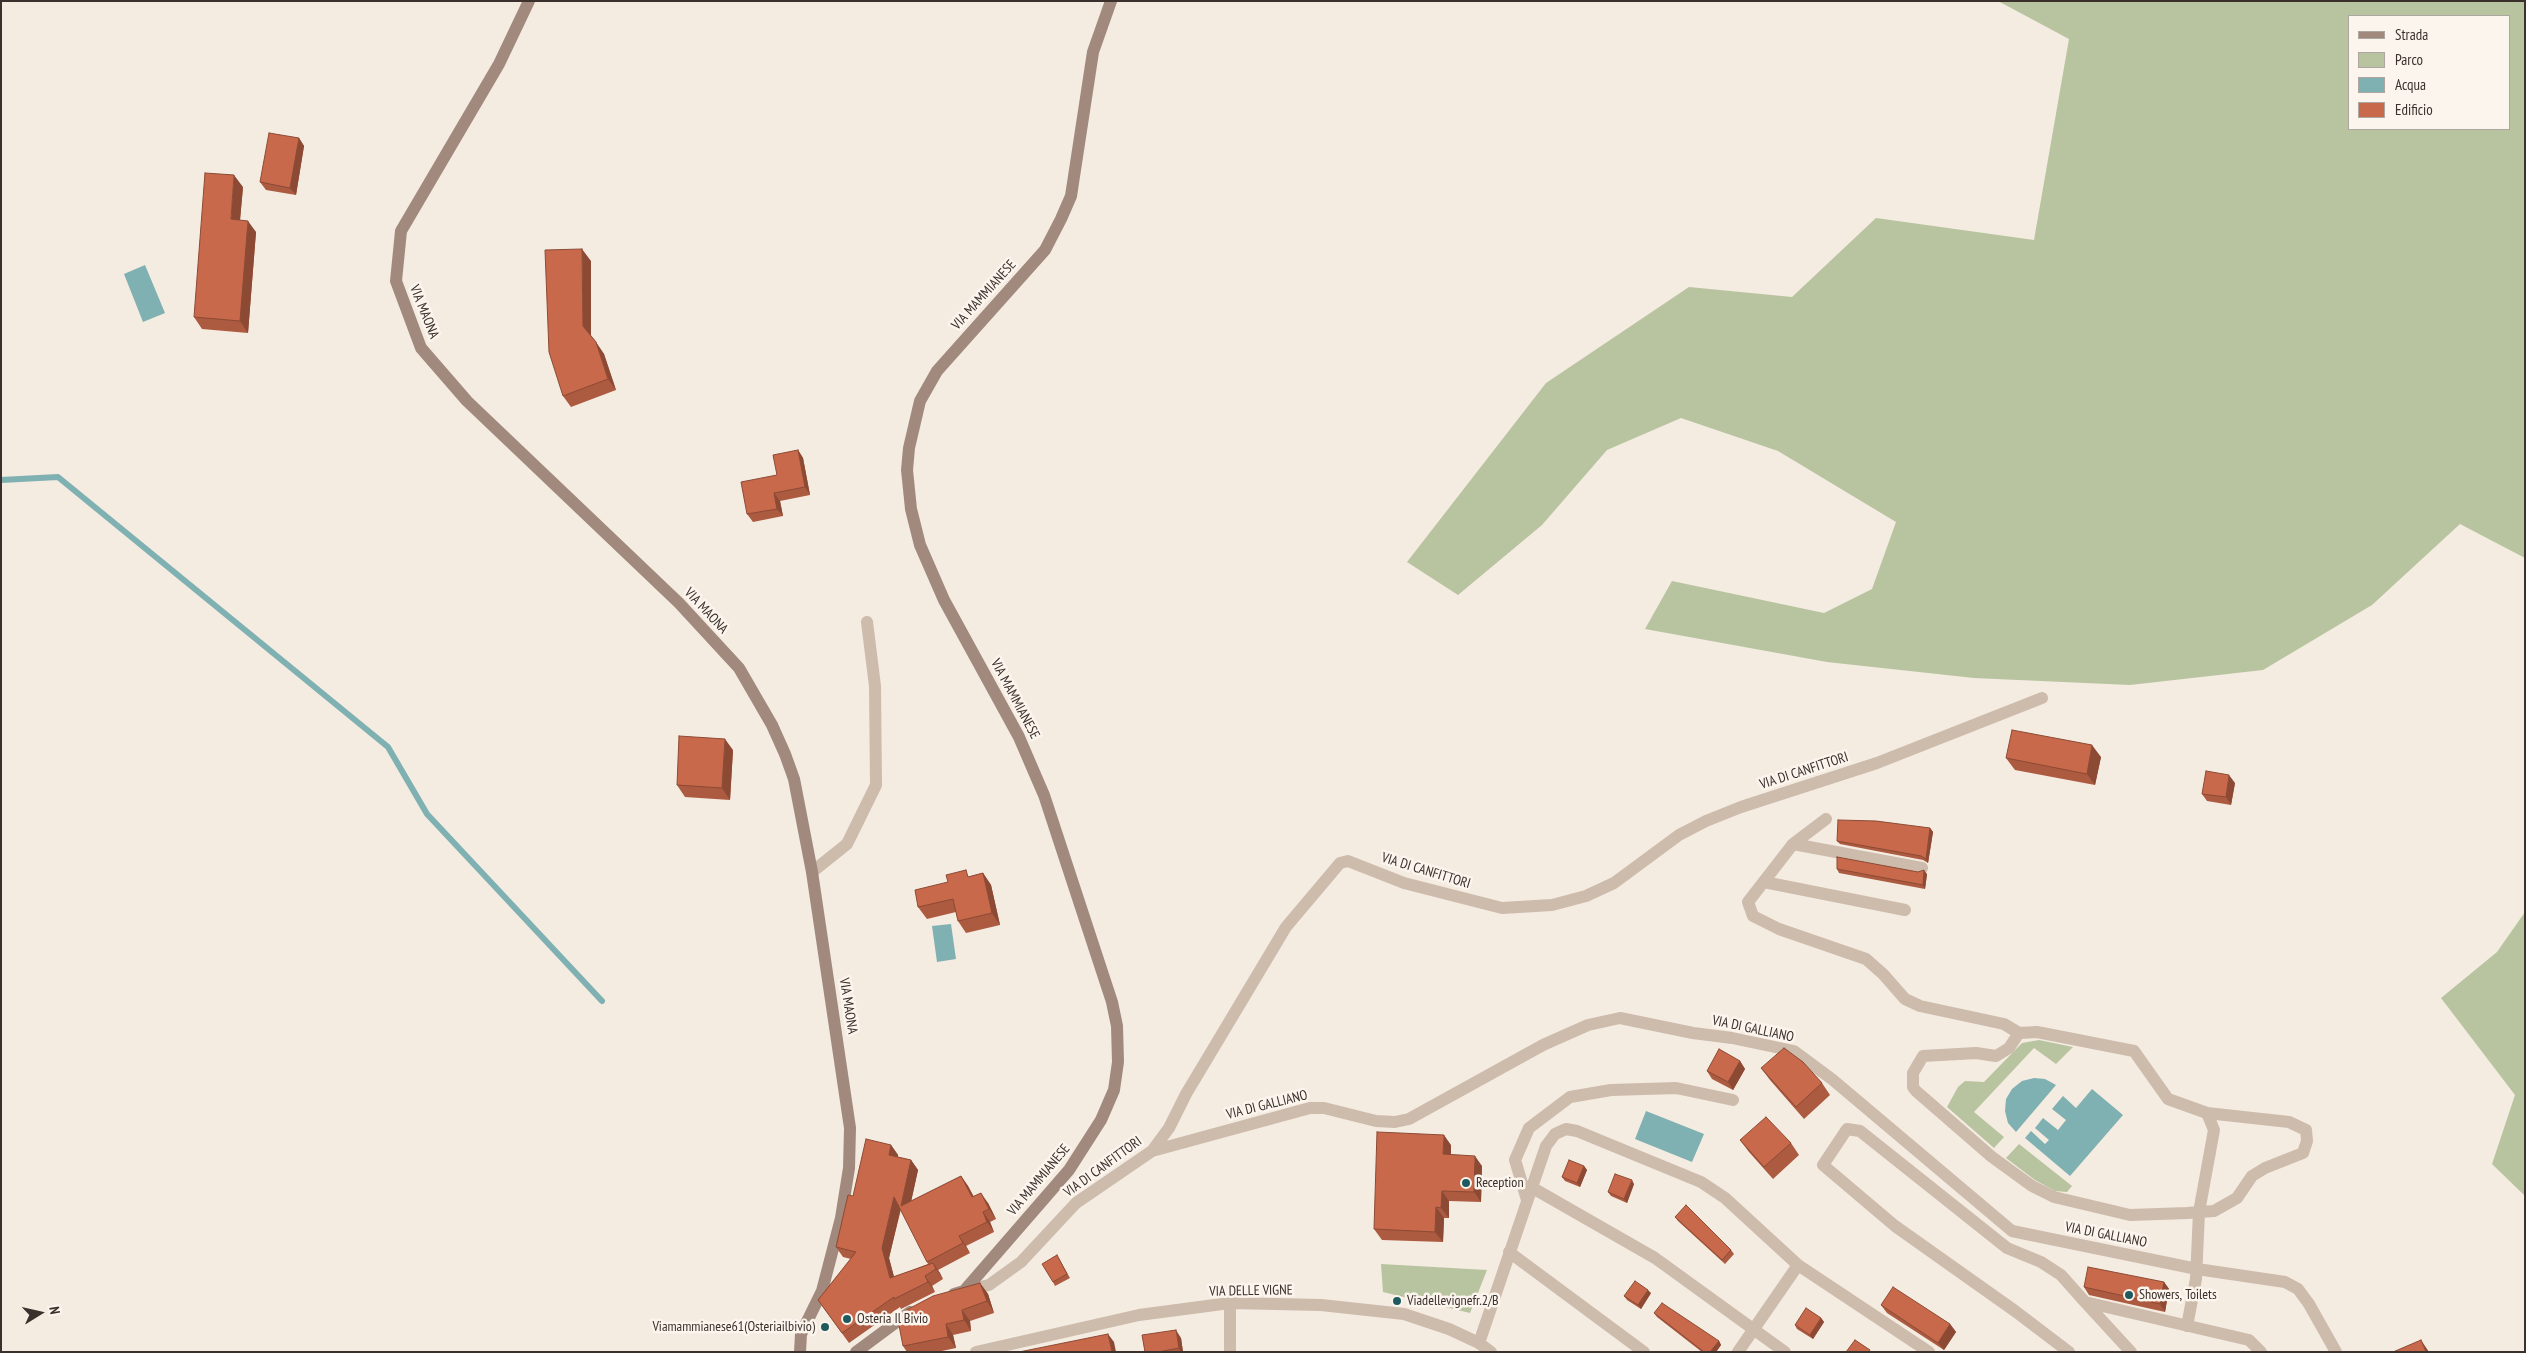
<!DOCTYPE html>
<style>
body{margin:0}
#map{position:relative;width:2526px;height:1353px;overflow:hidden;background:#f4ebe1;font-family:"PT Sans Narrow",sans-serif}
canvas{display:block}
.frame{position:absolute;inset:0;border:2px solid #3b302b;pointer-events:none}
.legend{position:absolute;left:2348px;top:15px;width:162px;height:115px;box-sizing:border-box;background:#fbf5ee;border:1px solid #aea6a0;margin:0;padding:6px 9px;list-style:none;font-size:15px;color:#3b302b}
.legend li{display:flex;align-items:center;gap:10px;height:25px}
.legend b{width:25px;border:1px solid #aea6a0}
.north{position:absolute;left:15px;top:1288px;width:50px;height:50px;-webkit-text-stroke:4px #fbf5ee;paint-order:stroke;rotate:80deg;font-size:14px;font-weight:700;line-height:20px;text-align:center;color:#3b302b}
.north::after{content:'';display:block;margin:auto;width:18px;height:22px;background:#3b302b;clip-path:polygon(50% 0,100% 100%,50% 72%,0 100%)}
</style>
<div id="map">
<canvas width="2526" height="1353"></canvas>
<div class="frame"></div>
<ul class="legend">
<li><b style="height:6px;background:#a18a7d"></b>Strada</li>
<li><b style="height:14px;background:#b8c4a0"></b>Parco</li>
<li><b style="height:14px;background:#7fb0b2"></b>Acqua</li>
<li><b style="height:14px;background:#c8694b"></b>Edificio</li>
</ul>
<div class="north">N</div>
</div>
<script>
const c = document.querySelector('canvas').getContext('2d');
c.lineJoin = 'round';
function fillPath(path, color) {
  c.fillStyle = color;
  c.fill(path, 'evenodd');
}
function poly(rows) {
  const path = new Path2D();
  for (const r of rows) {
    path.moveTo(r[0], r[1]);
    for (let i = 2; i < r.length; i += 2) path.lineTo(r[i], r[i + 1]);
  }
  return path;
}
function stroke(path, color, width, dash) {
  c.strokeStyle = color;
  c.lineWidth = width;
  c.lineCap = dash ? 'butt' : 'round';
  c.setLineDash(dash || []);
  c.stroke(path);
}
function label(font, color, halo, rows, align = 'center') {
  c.font = font + ' "PT Sans Narrow",sans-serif';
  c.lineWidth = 5;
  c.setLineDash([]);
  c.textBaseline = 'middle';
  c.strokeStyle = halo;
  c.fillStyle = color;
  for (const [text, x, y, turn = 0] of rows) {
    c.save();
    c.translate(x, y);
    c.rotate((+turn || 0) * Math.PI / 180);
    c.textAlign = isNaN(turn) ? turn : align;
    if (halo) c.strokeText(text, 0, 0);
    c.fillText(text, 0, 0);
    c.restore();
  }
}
fillPath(poly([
 [1998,1,2525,1,2525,558,2460,524,2372,605,2263,670,2130,685,1974,678,1827,662,1645,629,1672,581,1824,613,1872,589,1896,522,1778,451,1681,418,1607,450,1542,525,1458,595,1407,562,1546,383,1689,287,1792,297,1876,218,2034,240,2069,39],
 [2350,16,2510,16,2510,129,2350,129],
 [2525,912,2525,1196,2492,1164,2515,1095,2441,998,2497,952],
 [2039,1040,2073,1047,2056,1064,2034,1048,1974,1112,2004,1137,1994,1148,1947,1107,1958,1087,1965,1081,1984,1082,2022,1043],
 [2019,1144,2072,1186,2067,1192,2055,1191,2035,1180,2006,1158],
 [1381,1264,1487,1270,1470,1313,1383,1292]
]), '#b8c4a0');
fillPath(poly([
 [145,265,165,313,143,322,124,274],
 [951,924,956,959,937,962,932,926],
 [2034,1078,2045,1079,2056,1085,2016,1132,2008,1123,2005,1111,2006,1099,2012,1089,2022,1081],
 [2092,1089,2123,1115,2070,1176,2025,1138,2031,1131,2045,1144,2049,1140,2035,1128,2043,1118,2058,1130,2066,1120,2052,1109,2063,1096,2076,1108],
 [1646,1111,1704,1134,1692,1162,1635,1139]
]), '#7fb0b2');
stroke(poly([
 [1,480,58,477,388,747,427,814,602,1001]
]), '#7fb0b2', 6);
stroke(poly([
 [1826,819,1793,844,1748,902,1753,916,1779,929,1866,959,1883,974,1905,999,1920,1006,2004,1024,2019,1033],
 [1793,844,1922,868],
 [812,872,847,844,876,785,875,686,867,622],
 [1764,882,1905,910],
 [1531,1187,1655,1258,1785,1352],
 [1527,1200,1515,1160,1529,1128,1570,1097,1611,1090,1676,1088,1733,1100],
 [1509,1252,1644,1352],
 [2085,1302,2131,1352],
 [2187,1326,2196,1279,2199,1212,2214,1130,2207,1113,2168,1099,2134,1051,2037,1032,2019,1033,2009,1048,1996,1056,1976,1053,1923,1056,1913,1073,1913,1087,1916,1091,1992,1157,2032,1186,2054,1197,2130,1215,2187,1213,2199,1212,2214,1211,2237,1198,2252,1176,2265,1168,2303,1153,2307,1141,2306,1130,2289,1122,2207,1113],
 [1479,1343,1546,1146,1555,1134,1566,1129,1577,1131,1701,1182,1725,1198,1798,1265,1929,1352],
 [1230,1352,1230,1303],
 [1738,1352,1798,1265],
 [2069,1352,2015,1311,1895,1226,1823,1165,1847,1129,1860,1131,2007,1248,2041,1262,2061,1275,2085,1302,2249,1340,2261,1352]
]), '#cdbbac', 12);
stroke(poly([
 [1152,1151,1310,1108,1324,1108,1376,1121,1395,1122,1409,1119,1543,1045,1588,1025,1620,1018,1693,1033,1732,1038,1794,1051,1833,1080,2012,1231,2197,1269,2285,1282,2298,1289,2309,1304,2336,1352],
 [967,1290,989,1285,1021,1262,1076,1203,1152,1151,1169,1128,1186,1094,1286,927,1340,863,1348,861,1404,883,1502,908,1552,905,1586,896,1614,883,1679,835,1706,821,1741,807,1877,763,2042,698]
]), '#cdbbac', 12);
stroke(poly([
 [976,1352,1139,1315,1230,1303,1321,1305,1404,1314,1449,1329,1479,1343,1491,1352]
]), '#cdbbac', 12);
stroke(poly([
 [529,1,499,64,401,231,396,281,421,348,467,401,679,603,739,668,772,725,785,754,794,779,812,872,850,1128,849,1168,841,1218,822,1291,801,1334,800,1352],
 [954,1294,964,1291,1069,1170,1101,1120,1114,1090,1118,1062,1117,1026,1112,1002,1044,795,1019,737,944,600,920,545,911,509,907,470,909,448,920,401,937,371,1045,250,1061,219,1071,196,1093,52,1111,1],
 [856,1352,910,1312]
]), '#a18a7d', 12);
fillPath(poly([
 [299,138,304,146,296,195,266,190,260,182],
 [243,187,240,220,256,232,248,333,202,329,194,317],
 [591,261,591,336,604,354,616,390,571,407,563,396],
 [798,450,803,458,810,495,780,501,783,516,753,522,747,514,777,475],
 [733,750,730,800,685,797,677,785],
 [2101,757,2095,785,2015,770,2006,758],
 [2235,783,2231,805,2207,801,2202,794],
 [1930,828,1933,832,1928,863,1923,860,1840,844,1837,841],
 [1837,869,1927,874,1925,889,1839,873],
 [983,873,991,885,1000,925,966,933,958,921,956,912,927,919,918,907,948,882],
 [1740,1061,1745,1069,1733,1090,1712,1079,1707,1071],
 [1761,1068,1822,1083,1830,1095,1804,1119,1770,1080],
 [1740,1140,1791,1143,1799,1155,1773,1179,1749,1152],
 [891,1145,898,1155,898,1157,911,1160,918,1170,911,1201,961,1176,968,1186,974,1197,988,1203,996,1219,990,1222,994,1232,966,1246,970,1253,938,1270,943,1279,932,1286,935,1292,901,1309,900,1307,849,1343,818,1300,851,1259,843,1257,836,1247,853,1196],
 [901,1209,928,1264,894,1277,889,1258],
 [1451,1145,1451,1155,1482,1166,1481,1202,1449,1201,1449,1218,1444,1218,1443,1242,1382,1240,1374,1229],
 [1584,1166,1587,1170,1580,1187,1565,1181,1562,1177],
 [1634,1184,1627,1203,1611,1196,1608,1192],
 [1675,1217,1731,1250,1734,1254,1725,1264,1678,1221],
 [1057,1255,1070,1278,1055,1286,1053,1282],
 [2164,1282,2169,1289,2165,1312,2089,1295,2084,1287],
 [980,1283,988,1294,994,1313,970,1321,971,1331,953,1335,956,1348,937,1352,907,1352,903,1346],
 [1651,1293,1641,1309,1627,1300,1624,1296],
 [1881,1305,1950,1324,1956,1332,1944,1350,1887,1313],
 [1654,1313,1719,1341,1721,1345,1716,1352,1702,1352,1657,1317],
 [1821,1318,1824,1322,1813,1339,1797,1329,1795,1325],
 [1181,1338,1183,1352,1145,1352]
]), '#ac5a40');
fillPath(poly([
 [299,138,304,146,296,195,290,188],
 [234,175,243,187,239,231,231,219],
 [248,221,256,232,248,333,240,321],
 [582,249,591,261,591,338,583,326],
 [596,342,604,354,616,390,608,379],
 [798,450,803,458,810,495,805,487],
 [774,493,780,501,783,516,777,509],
 [725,739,733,750,730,800,722,788],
 [2092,745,2101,757,2095,785,2087,774],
 [2229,775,2235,783,2231,805,2226,797],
 [1930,828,1933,832,1928,863,1926,859],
 [1924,870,1927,874,1925,889,1923,885],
 [983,873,991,885,1000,925,992,913],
 [1740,1061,1745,1069,1733,1090,1728,1082],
 [1444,1135,1451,1145,1451,1165,1443,1154],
 [891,1145,898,1155,896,1165,889,1155],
 [1475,1156,1482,1166,1481,1202,1474,1192],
 [911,1160,918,1170,908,1216,901,1207,889,1258,897,1288,890,1278,882,1248,894,1197],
 [1584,1166,1587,1170,1580,1187,1577,1183],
 [961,1176,968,1186,979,1207,972,1197],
 [1632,1180,1634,1184,1627,1203,1624,1199],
 [1442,1191,1449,1201,1449,1218,1441,1208],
 [981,1193,988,1203,996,1219,989,1209],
 [1436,1207,1444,1218,1443,1242,1435,1232],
 [983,1212,990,1222,994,1232,987,1222],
 [959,1236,966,1246,970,1253,963,1243],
 [933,1263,940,1273,943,1279,936,1269],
 [925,1276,932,1286,935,1292,928,1282],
 [2164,1282,2169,1289,2165,1312,2160,1304],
 [980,1283,988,1294,994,1313,987,1301],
 [1648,1290,1651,1293,1641,1309,1638,1305],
 [962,1310,970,1321,971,1331,964,1320],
 [1821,1318,1824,1322,1813,1339,1810,1335],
 [946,1324,953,1335,956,1348,948,1337],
 [1950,1324,1956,1332,1944,1350,1938,1343],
 [1176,1330,1181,1338,1183,1352,1181,1352,1179,1348],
 [1108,1334,1114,1342,1116,1352,1112,1352],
 [2421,1340,2429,1352,2426,1352],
 [1719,1341,1721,1345,1716,1352,1710,1352]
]), '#8c4a34');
const building = poly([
 [269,133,299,138,290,188,260,182,269,133],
 [205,173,234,175,231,219,248,221,240,321,194,317,205,173],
 [582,249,583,326,596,342,608,379,563,396,549,352,545,250,582,249],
 [798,450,805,487,774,493,777,509,747,514,741,482,777,475,773,455,798,450],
 [2012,730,2092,745,2087,774,2006,758,2012,730],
 [679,736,725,739,722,788,677,785,679,736],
 [2206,771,2229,775,2226,797,2202,794,2206,771],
 [1838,820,1876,821,1930,828,1926,859,1921,856,1837,841,1838,820],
 [1837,857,1918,872,1924,870,1923,885,1837,869,1837,857],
 [966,870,968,877,983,873,992,913,958,921,953,899,918,907,915,890,948,882,946,875,966,870],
 [1784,1048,1803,1062,1822,1083,1796,1107,1761,1068,1784,1048],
 [1719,1049,1740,1061,1728,1082,1707,1071,1719,1049],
 [1766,1117,1791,1143,1764,1167,1740,1140,1766,1117],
 [1377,1132,1444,1135,1443,1154,1475,1156,1474,1192,1442,1191,1441,1208,1436,1207,1435,1232,1374,1229,1377,1132],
 [866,1139,891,1145,889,1155,911,1160,901,1206,961,1176,972,1197,981,1193,989,1209,983,1212,987,1222,959,1236,963,1243,927,1262,894,1197,882,1248,890,1278,933,1263,936,1269,925,1276,928,1282,894,1299,894,1297,842,1333,818,1300,856,1252,836,1247,848,1195,853,1196,866,1139],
 [1569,1160,1584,1166,1577,1183,1562,1177,1569,1160],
 [1615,1174,1632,1180,1624,1199,1608,1192,1615,1174],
 [1686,1205,1731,1250,1722,1260,1675,1217,1686,1205],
 [1057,1255,1067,1274,1053,1282,1042,1264,1057,1255],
 [2088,1267,2164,1282,2160,1304,2084,1287,2088,1267],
 [1635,1281,1648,1290,1638,1305,1624,1296,1635,1281],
 [980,1283,987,1301,962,1310,964,1320,946,1324,948,1337,903,1346,897,1315,933,1296,980,1283],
 [1893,1287,1950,1324,1938,1343,1881,1305,1893,1287],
 [1662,1303,1719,1341,1710,1352,1704,1352,1654,1313,1662,1303],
 [1806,1308,1821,1318,1810,1335,1795,1325,1806,1308],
 [1176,1330,1179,1348,1158,1352,1145,1352,1142,1335,1176,1330],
 [1108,1334,1112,1352,1019,1352,1108,1334],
 [1855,1340,1870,1350,1869,1352,1846,1352,1855,1340],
 [2421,1340,2426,1352,2393,1352,2421,1340]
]);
fillPath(building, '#c8694b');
stroke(building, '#8c4a34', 1);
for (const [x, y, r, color] of [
 [1466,1183,5,"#1f5a5e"],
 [2129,1295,5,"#1f5a5e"],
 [1397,1301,5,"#1f5a5e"],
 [847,1319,5,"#1f5a5e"],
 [825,1327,5,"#1f5a5e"]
]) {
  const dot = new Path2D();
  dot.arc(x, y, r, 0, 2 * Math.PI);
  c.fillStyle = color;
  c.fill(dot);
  stroke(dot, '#fbf5ee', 2);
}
label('14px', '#3b302b', '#fbf5ee', [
 ["VIA MAMMIANESE",984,295,-48],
 ["VIA MAONA",424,312,68],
 ["VIA MAONA",706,611,47],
 ["VIA MAMMIANESE",1015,699,62],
 ["VIA DI CANFITTORI",1804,771,-18],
 ["VIA DI CANFITTORI",1426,871,17],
 ["VIA MAONA",848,1006,81],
 ["VIA DI GALLIANO",1753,1029,12],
 ["VIA DI GALLIANO",1267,1105,-14],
 ["VIA DI CANFITTORI",1103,1167,-36],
 ["VIA MAMMIANESE",1039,1180,-50],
 ["VIA DI GALLIANO",2106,1235,11],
 ["VIA DELLE VIGNE",1251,1291,-1]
]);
label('14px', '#3b302b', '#fbf5ee', [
 ["Reception",1476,1183],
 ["Showers, Toilets",2139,1295],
 ["Viadellevignefr.2/B",1407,1301],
 ["Osteria Il Bivio",857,1319],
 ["Viamammianese61(Osteriailbivio)",815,1327,"right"]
], 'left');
</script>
